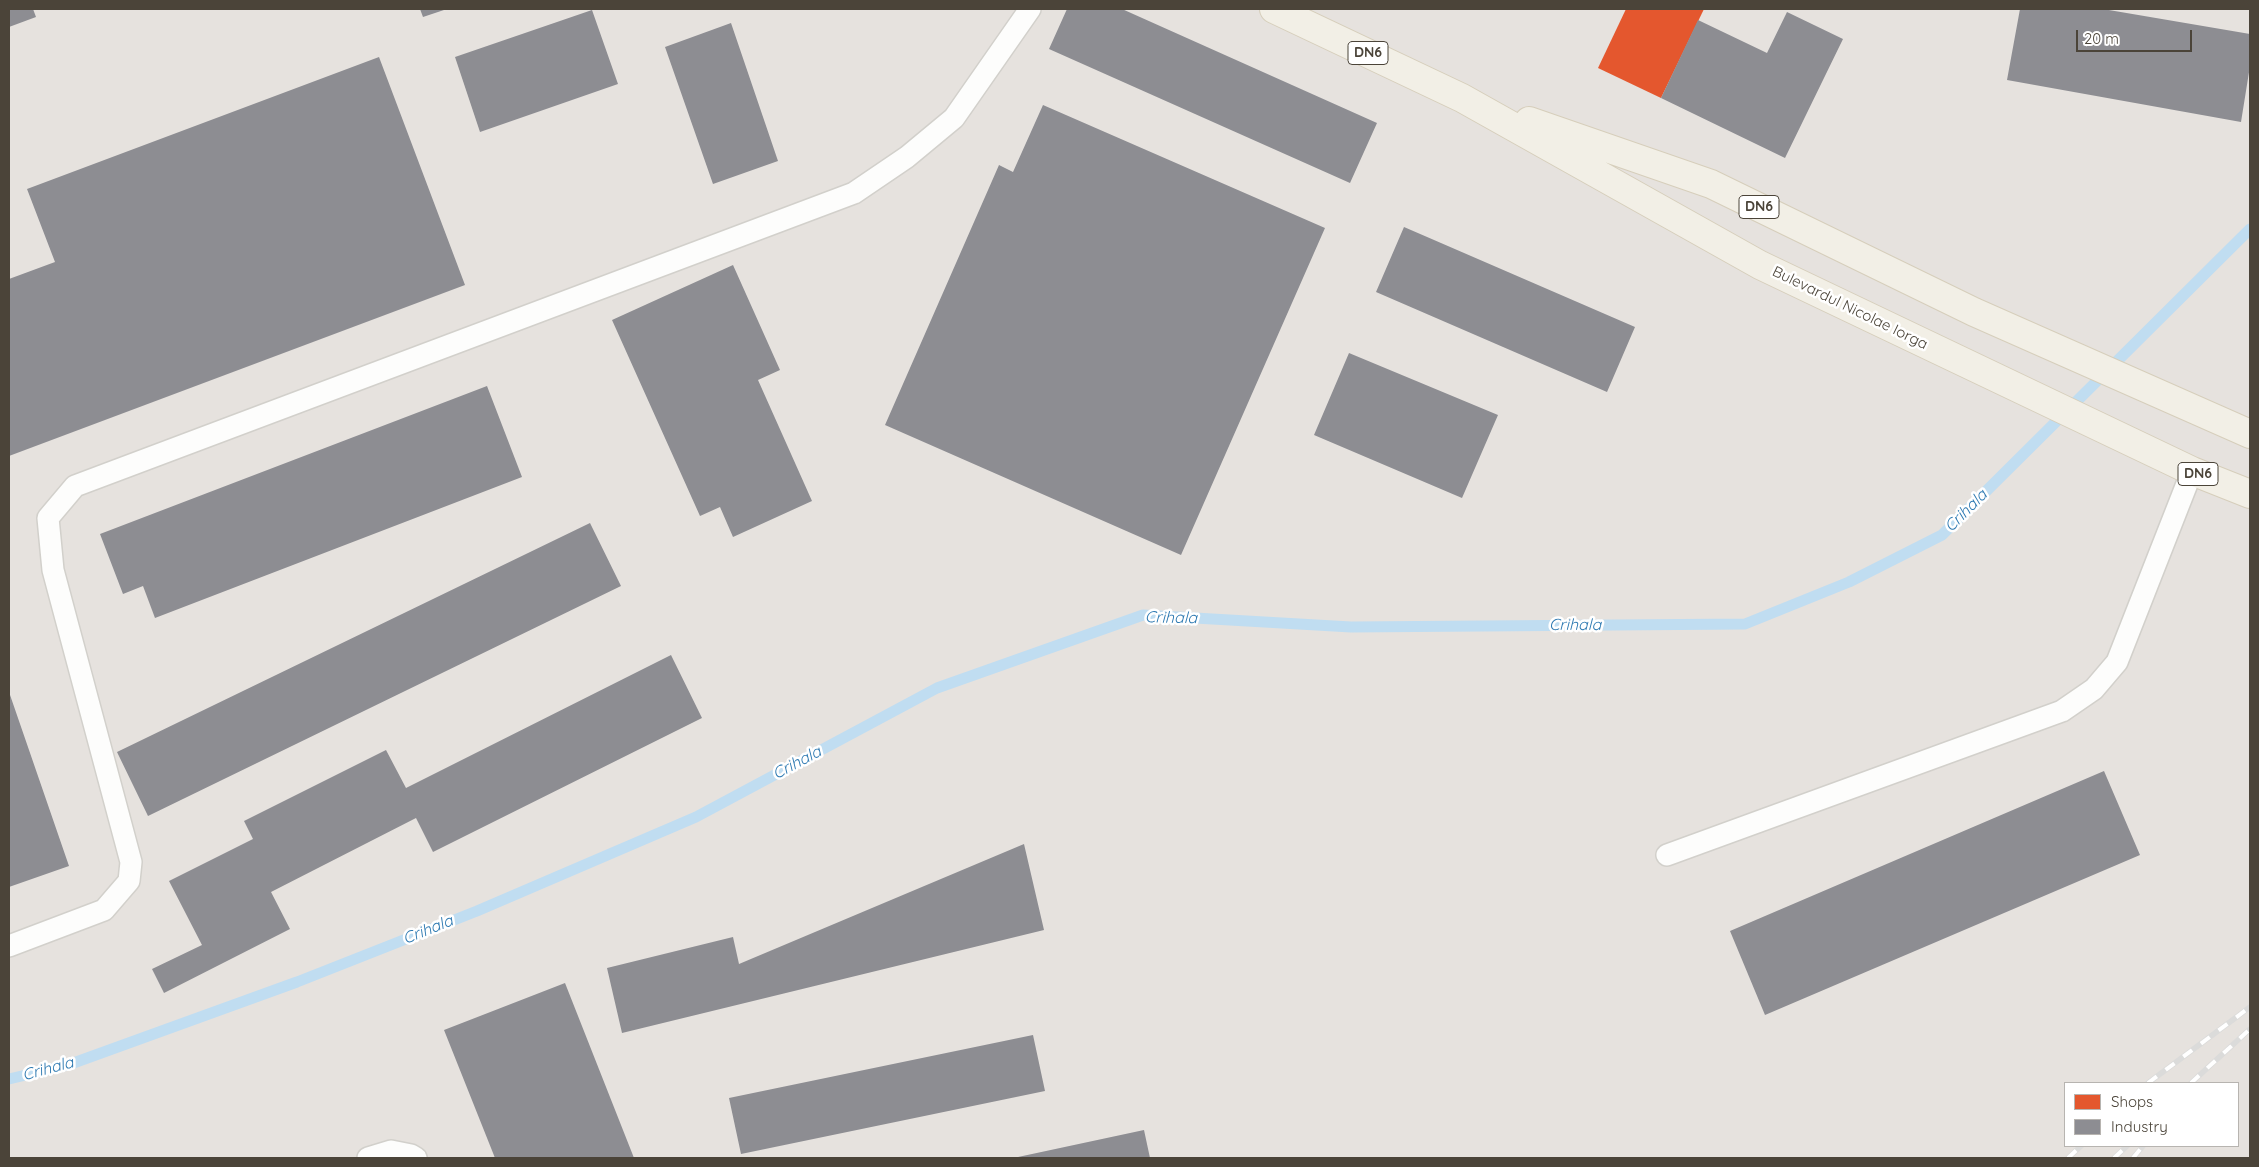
<!DOCTYPE html>
<style>
body{margin:0}
#map{position:relative;width:2259px;height:1167px;overflow:hidden;background:#f4f2ee;font-family:Quicksand,sans-serif}
canvas{display:block}
.frame{position:absolute;inset:0;border:10px solid #4b4439;pointer-events:none}
.legend{position:absolute;left:2064px;top:1082px;width:175px;height:65px;box-sizing:border-box;background:#fff;border:1px solid #b7b4b0;margin:0;padding:6px 9px;list-style:none;font-size:15px;color:#4b4439}
.legend li{display:flex;align-items:center;gap:10px;height:25px}
.legend b{width:25px;border:1px solid #b7b4b0}
.scale{position:absolute;left:2076px;top:30px;width:116px;height:22px;box-sizing:border-box;border:2px solid #4b4439;border-top:0;padding-left:6px;font-size:15px;line-height:18px;white-space:nowrap;color:#4b4439;-webkit-text-stroke:4px #fff;paint-order:stroke}
</style>
<div id="map">
<canvas width="2259" height="1167"></canvas>
<div class="frame"></div>
<ul class="legend">
<li><b style="height:14px;background:#e4572e"></b>Shops</li>
<li><b style="height:14px;background:#8d8d92"></b>Industry</li>
</ul>
<div class="scale">20 m</div>
</div>
<script>
const c = document.querySelector('canvas').getContext('2d');
c.lineJoin = 'round';
function fillPath(path, color) {
  c.fillStyle = color;
  c.fill(path, 'evenodd');
}
function poly(rows) {
  const path = new Path2D();
  for (const r of rows) {
    path.moveTo(r[0], r[1]);
    for (let i = 2; i < r.length; i += 2) path.lineTo(r[i], r[i + 1]);
  }
  return path;
}
function stroke(path, color, width, dash) {
  c.strokeStyle = color;
  c.lineWidth = width;
  c.lineCap = dash ? 'butt' : 'round';
  c.setLineDash(dash || []);
  c.stroke(path);
}
function label(font, color, halo, rows, align = 'center') {
  c.font = font + ' Quicksand,sans-serif';
  c.lineWidth = 5;
  c.setLineDash([]);
  c.textBaseline = 'middle';
  c.strokeStyle = halo;
  c.fillStyle = color;
  for (const [text, x, y, turn = 0] of rows) {
    c.save();
    c.translate(x, y);
    c.rotate((+turn || 0) * Math.PI / 180);
    c.textAlign = isNaN(turn) ? turn : align;
    if (halo) c.strokeText(text, 0, 0);
    c.fillText(text, 0, 0);
    c.restore();
  }
}
fillPath(poly([
 [9,9,2250,9,2250,1158,9,1158],
 [2065,1083,2238,1083,2238,1146,2065,1146]
]), '#e6e2de');
fillPath(poly([
 [1626,9,1704,9,1661,98,1598,68]
]), '#e4572e');
fillPath(poly([
 [9,9,33,9,36,17,9,27],
 [420,9,447,9,423,17],
 [1067,9,1122,9,1377,123,1350,183,1049,49],
 [2020,9,2103,9,2250,34,2250,66,2241,122,2007,80],
 [592,10,618,84,480,132,455,57],
 [1787,12,1843,39,1785,158,1661,98,1698,20,1767,53],
 [731,23,778,161,713,184,665,47],
 [379,57,465,285,9,456,9,279,55,262,27,189],
 [1043,105,1325,228,1181,555,885,425,999,165,1013,172],
 [1404,227,1635,327,1607,392,1376,292],
 [733,265,780,370,758,380,812,501,733,537,720,507,700,516,612,320],
 [1349,353,1498,415,1462,498,1314,435],
 [487,386,522,477,155,618,143,586,123,594,100,534],
 [590,523,621,586,148,816,117,752],
 [671,655,702,718,433,852,416,818,271,892,290,929,164,993,152,969,202,945,169,881,253,839,244,821,386,750,406,788],
 [9,692,69,866,9,887],
 [2104,771,2140,855,1765,1015,1730,931],
 [1024,844,1044,930,622,1033,607,968,733,937,739,964],
 [565,983,634,1158,495,1158,444,1030],
 [1033,1035,1045,1091,741,1154,729,1098],
 [1144,1130,1150,1158,1018,1158,1018,1157]
]), '#8d8d92');
stroke(poly([
 [9,1079,68,1065,297,982,477,911,696,817,937,688,1143,615,1351,627,1745,624,1849,582,1942,535,2250,229]
]), '#c0ddf1', 11);
const lane = poly([
 [1667,855,2062,711,2094,689,2117,662,2192,471],
 [9,946,104,910,129,881,131,862,53,570,48,518,75,486,854,193,907,157,954,118,1030,9],
 [368,1158,391,1151,411,1155,416,1158]
]);
const primary = poly([
 [1274,9,1462,98,1760,265,2192,471,2250,494],
 [1529,121,1711,184,1974,312,2250,434]
]);
stroke(lane, '#d2d0cb', 24);
stroke(primary, '#d6cebb', 30);
stroke(lane, '#fdfdfc', 21);
stroke(primary, '#f2efe6', 28);
const rail = poly([
 [2148,1083,2250,1007],
 [2191,1083,2250,1029],
 [2068,1158,2081,1146],
 [2114,1158,2127,1146],
 [2133,1158,2143,1146]
]);
stroke(rail, '#dbdbda', 5.5);
stroke(rail, '#fff', 4, [11]);
for (const [x, y, w] of [
 [1368,53,40],
 [1759,207,40],
 [2198,474,40]
]) {
  const box = new Path2D();
  box.roundRect(x - w / 2, y - 11.5, w, 23, 4);
  c.fillStyle = '#fff';
  c.fill(box);
  stroke(box, '#4b4439', 1);
}
label('bold 14px', '#4b4439', null, [
 ["DN6",1368,53],
 ["DN6",1759,207],
 ["DN6",2198,474]
]);
label('15px', '#4b4439', '#fff', [
 ["Bulevardul Nicolae Iorga",1850,308,26]
]);
label('italic 16px', '#2e7ab2', '#fff', [
 ["Crihala",1966,511,-45],
 ["Crihala",1171,618,1],
 ["Crihala",1575,625],
 ["Crihala",797,763,-28],
 ["Crihala",428,930,-22],
 ["Crihala",48,1069,-15]
]);
</script>
